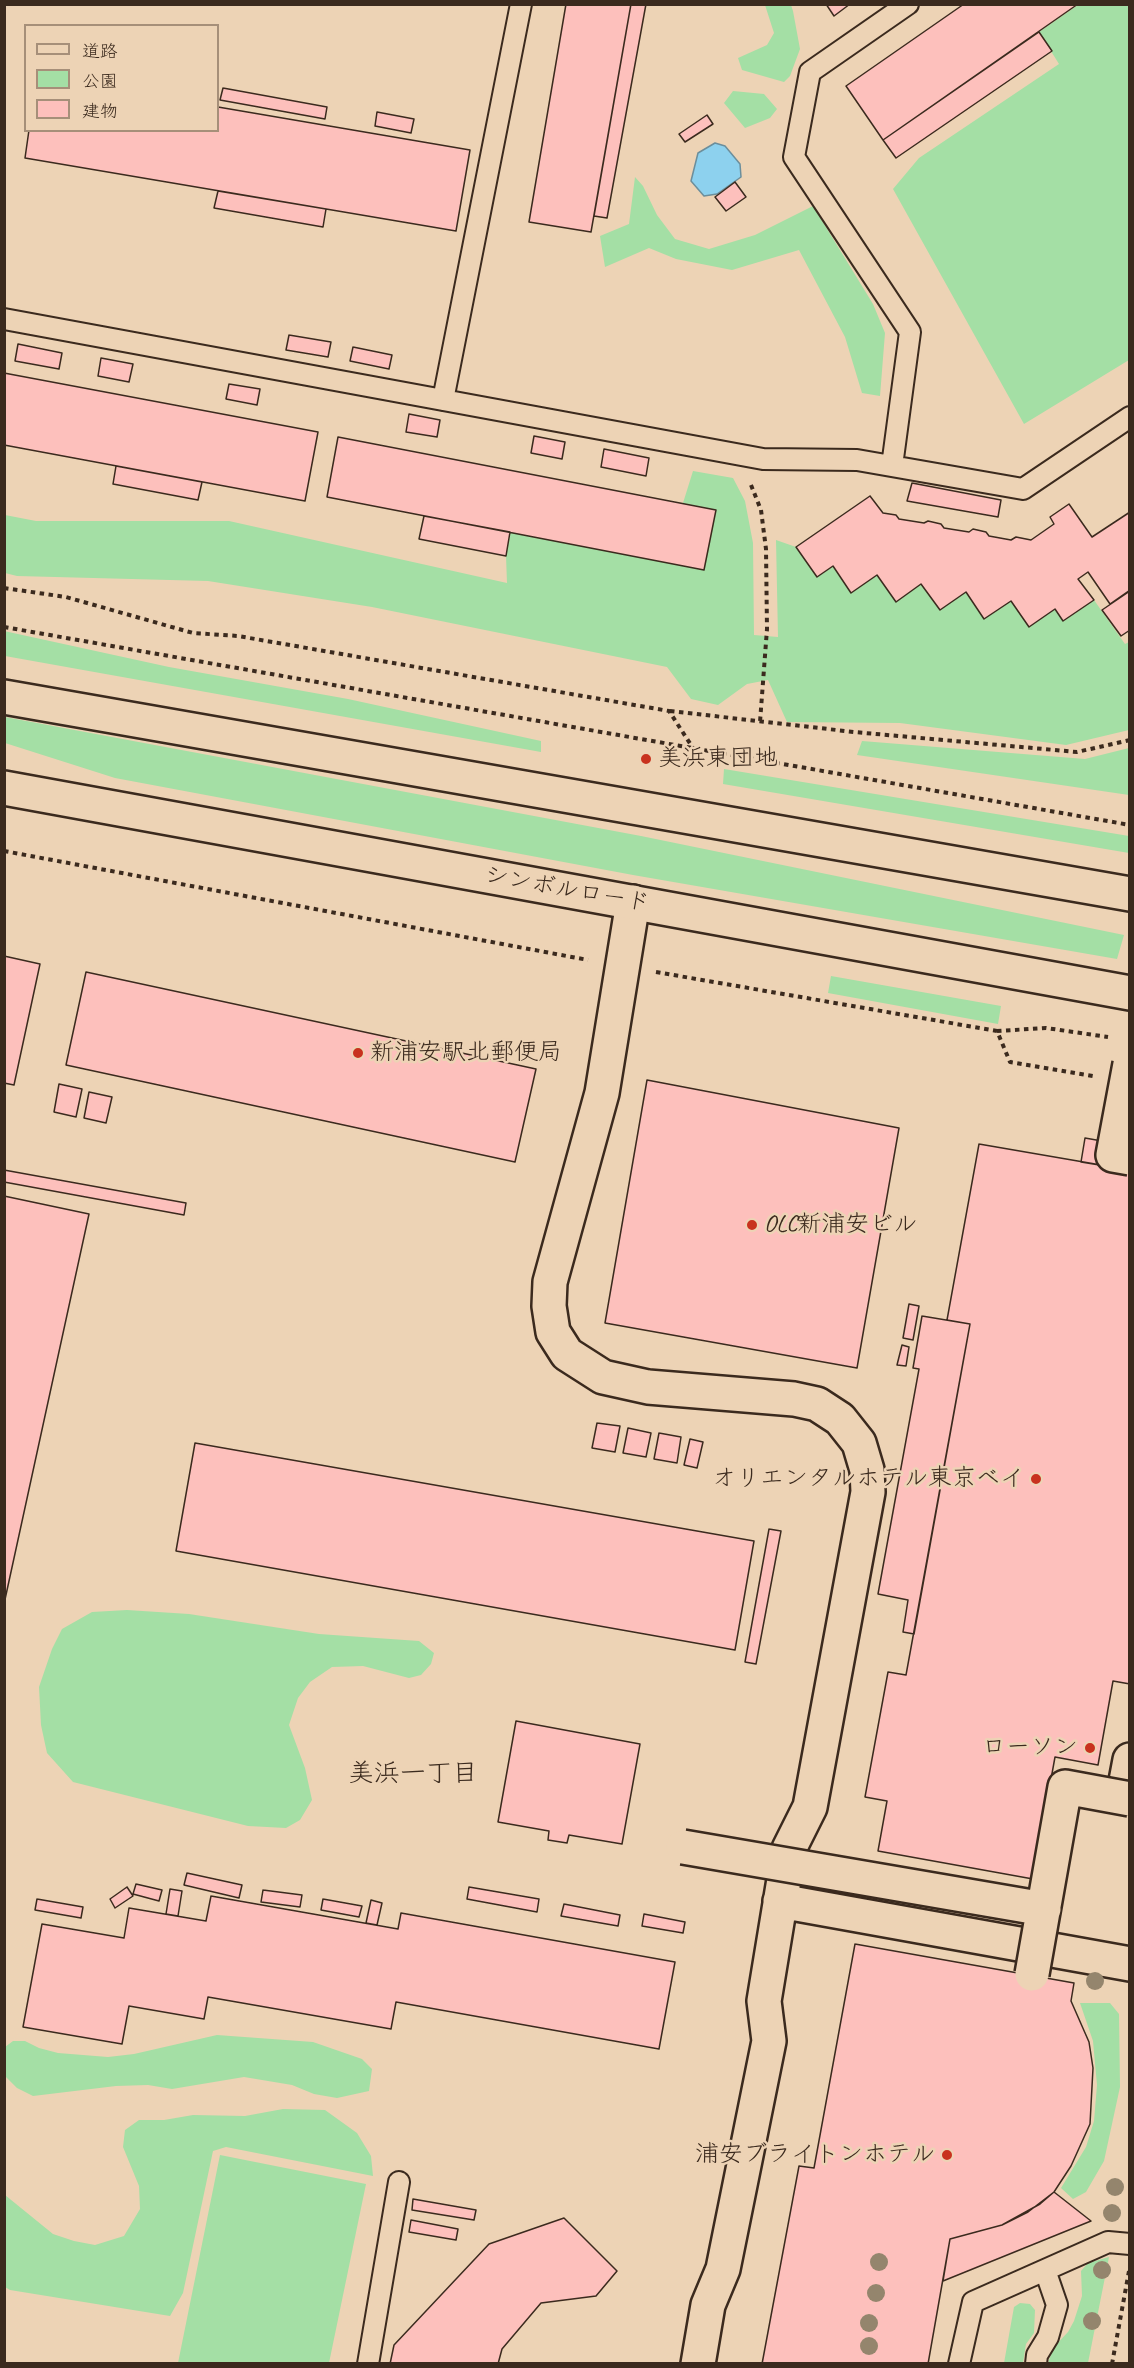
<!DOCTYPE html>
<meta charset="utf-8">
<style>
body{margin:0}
#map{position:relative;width:1134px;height:2368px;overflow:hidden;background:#edd3b5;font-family:Caveat,"Klee One",sans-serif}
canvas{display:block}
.frame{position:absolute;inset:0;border:6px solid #3b2a1e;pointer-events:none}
.legend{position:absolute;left:24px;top:24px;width:195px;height:108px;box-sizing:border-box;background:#edd3b5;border:2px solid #a68f79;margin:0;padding:8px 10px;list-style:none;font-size:18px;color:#3b2a1e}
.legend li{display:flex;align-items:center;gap:12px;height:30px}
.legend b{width:30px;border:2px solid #a68f79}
</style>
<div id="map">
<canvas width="1134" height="2368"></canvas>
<div class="frame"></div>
<ul class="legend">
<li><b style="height:8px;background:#edd3b5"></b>道路</li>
<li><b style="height:16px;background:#a4dfa5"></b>公園</li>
<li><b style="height:16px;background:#fdc0bc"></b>建物</li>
</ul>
</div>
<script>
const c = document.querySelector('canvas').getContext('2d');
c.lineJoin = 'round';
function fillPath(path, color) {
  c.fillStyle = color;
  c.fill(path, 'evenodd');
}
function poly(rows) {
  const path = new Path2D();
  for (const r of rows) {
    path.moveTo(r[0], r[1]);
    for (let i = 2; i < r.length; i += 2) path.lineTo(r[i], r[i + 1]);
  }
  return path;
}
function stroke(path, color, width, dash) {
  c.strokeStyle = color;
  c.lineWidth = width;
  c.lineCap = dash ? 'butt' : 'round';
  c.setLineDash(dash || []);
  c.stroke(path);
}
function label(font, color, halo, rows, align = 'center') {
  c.font = font + ' Caveat,"Klee One",sans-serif';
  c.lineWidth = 5;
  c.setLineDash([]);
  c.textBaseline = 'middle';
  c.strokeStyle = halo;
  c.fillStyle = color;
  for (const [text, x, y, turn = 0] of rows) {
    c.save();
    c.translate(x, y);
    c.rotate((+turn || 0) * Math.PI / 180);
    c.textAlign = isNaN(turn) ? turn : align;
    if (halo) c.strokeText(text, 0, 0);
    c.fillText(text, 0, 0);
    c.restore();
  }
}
fillPath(poly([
 [765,5,791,5,793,11,800,49,790,76,784,82,742,70,738,58,767,45,774,33],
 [1078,5,1129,5,1129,360,1024,424,893,189,919,158,1059,64,1039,32],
 [733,91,764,94,777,109,770,118,745,128,724,103],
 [635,177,643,186,657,215,675,239,709,249,755,235,813,206,873,304,885,333,880,396,862,393,845,337,799,250,732,270,676,259,649,248,605,267,600,236,629,224],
 [693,471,733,478,745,501,753,543,754,635,778,637,776,540,796,547,817,577,833,566,851,593,877,575,896,602,921,584,940,610,966,592,984,619,1011,601,1029,627,1055,609,1064,621,1094,600,1125,644,1129,642,1129,730,1066,745,900,723,787,722,768,680,747,684,718,705,691,699,667,667,372,607,208,581,17,576,5,573,5,515,36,521,229,521,507,583,506,556,510,532,704,569,715,510,683,503],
 [4,631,169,667,348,699,541,741,541,752,5,656],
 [5,717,641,836,1124,935,1117,959,633,875,115,778,5,743],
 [862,741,1085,759,1129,748,1129,795,857,755],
 [724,769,1129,836,1129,853,723,784],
 [831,976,1001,1006,998,1024,828,993],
 [127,1610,189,1614,319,1634,419,1641,434,1653,431,1664,421,1675,409,1678,363,1666,332,1667,310,1682,298,1698,289,1725,305,1768,312,1800,300,1820,286,1828,248,1826,73,1782,47,1753,41,1725,39,1687,52,1649,62,1629,92,1612],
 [1080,2003,1110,2003,1119,2014,1120,2087,1104,2161,1086,2192,1073,2199,1061,2188,1086,2147,1094,2121,1097,2085,1093,2041],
 [217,2035,313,2042,362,2059,372,2069,369,2091,337,2098,314,2094,292,2085,244,2077,172,2089,148,2085,116,2086,33,2096,17,2088,5,2076,5,2047,13,2041,25,2041,39,2048,58,2053,108,2057,134,2054],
 [283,2109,325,2110,357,2133,371,2156,373,2176,226,2147,213,2151,183,2293,170,2316,10,2290,5,2287,5,2195,53,2234,74,2241,95,2245,124,2236,140,2209,139,2186,123,2147,125,2130,139,2120,164,2120,193,2115,245,2116],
 [220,2155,366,2184,329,2363,178,2363],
 [1109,2257,1088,2363,1048,2363,1053,2348,1068,2332,1074,2321,1082,2296,1081,2271,1088,2263],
 [1020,2303,1030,2304,1035,2310,1034,2333,1026,2344,1023,2363,1004,2363,1014,2307]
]), '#a4dfa5');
const water = poly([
 [715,143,725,146,740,164,741,177,717,194,704,196,691,181,698,153,715,143]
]);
fillPath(water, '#8dd1ee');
stroke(water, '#6c8e9b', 1.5);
const building = poly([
 [566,4,631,4,591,232,529,222,566,4],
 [631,4,646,4,607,218,594,216,631,4],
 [826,4,850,4,834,16,826,4],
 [964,4,1078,4,883,140,846,86,964,4],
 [1039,32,1052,51,896,158,883,140,1039,32],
 [223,88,327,107,325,119,220,100,223,88],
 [218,107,470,150,456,231,25,158,29,130,218,130,218,107],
 [377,112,414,119,411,133,375,126,377,112],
 [707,115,713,124,685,142,679,134,707,115],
 [735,182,746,197,726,211,715,197,735,182],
 [218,191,326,209,323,227,214,208,218,191],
 [289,335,331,342,328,357,286,350,289,335],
 [18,344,62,353,59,369,15,361,18,344],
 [353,347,392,355,389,369,350,361,353,347],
 [101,358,133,364,129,382,98,376,101,358],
 [4,373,318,432,305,501,4,445,4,373],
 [229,384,260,389,257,405,226,399,229,384],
 [409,414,440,420,437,437,406,432,409,414],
 [534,436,565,442,562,459,531,453,534,436],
 [338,437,716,510,704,570,327,497,338,437],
 [604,449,649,458,646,476,601,467,604,449],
 [116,466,202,482,198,500,113,484,116,466],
 [912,483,1001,500,998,517,907,501,912,483],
 [870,496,883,513,896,515,899,519,924,523,928,521,941,524,944,528,969,532,973,529,986,532,989,536,1011,540,1016,537,1031,540,1054,524,1050,517,1069,504,1092,537,1130,512,1130,590,1110,604,1088,572,1078,579,1094,600,1063,621,1055,609,1029,627,1011,601,984,619,966,592,940,610,921,584,896,602,877,575,851,593,833,566,817,577,796,547,870,496],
 [424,516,510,532,506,556,419,539,424,516],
 [1130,591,1130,630,1121,636,1102,610,1130,591],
 [4,956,40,964,14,1085,4,1083,4,956],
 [86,972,536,1069,515,1162,66,1065,86,972],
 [647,1080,899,1128,857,1368,605,1323,647,1080],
 [59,1084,82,1089,76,1117,54,1112,59,1084],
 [89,1092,112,1097,106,1123,84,1118,89,1092],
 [1085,1138,1130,1146,1130,1170,1081,1162,1085,1138],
 [979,1144,1130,1170,1130,1684,1113,1681,1098,1765,1055,1757,1033,1879,878,1851,887,1801,865,1797,888,1672,906,1675,970,1324,947,1320,979,1144],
 [4,1170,186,1203,184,1215,4,1182,4,1170],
 [4,1196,89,1214,4,1604,4,1196],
 [909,1304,919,1306,913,1340,903,1338,909,1304],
 [922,1316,970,1324,914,1634,903,1632,908,1600,878,1594,919,1369,913,1368,922,1316],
 [902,1345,909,1347,906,1366,897,1365,902,1345],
 [597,1423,620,1426,615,1452,592,1448,597,1423],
 [628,1428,651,1433,646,1457,623,1453,628,1428],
 [659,1433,681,1437,677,1463,654,1459,659,1433],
 [690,1439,703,1442,697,1468,684,1465,690,1439],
 [195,1443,754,1541,735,1650,176,1551,195,1443],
 [769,1529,781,1531,756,1664,745,1662,769,1529],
 [516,1721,640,1744,622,1844,569,1835,567,1843,548,1840,549,1831,498,1822,516,1721],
 [187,1873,242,1885,239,1898,184,1885,187,1873],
 [136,1884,162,1890,159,1901,133,1894,136,1884],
 [127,1887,133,1896,115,1908,110,1899,127,1887],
 [469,1887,539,1899,537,1912,467,1899,469,1887],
 [170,1889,182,1891,178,1916,166,1914,170,1889],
 [263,1890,302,1895,300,1907,261,1902,263,1890],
 [211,1896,398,1929,401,1913,675,1962,659,2049,396,2002,391,2029,208,1997,204,2019,129,2006,122,2044,23,2027,42,1924,124,1938,129,1908,206,1921,211,1896],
 [37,1899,83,1907,81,1918,35,1910,37,1899],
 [323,1899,362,1906,359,1917,321,1910,323,1899],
 [371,1900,382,1903,377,1925,366,1923,371,1900],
 [564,1904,620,1915,618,1926,561,1916,564,1904],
 [644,1914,685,1922,683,1933,642,1926,644,1914],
 [855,1944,1074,1983,1071,2001,1089,2042,1093,2068,1090,2124,1071,2166,1054,2192,1040,2204,1002,2225,950,2239,928,2364,762,2364,799,2166,814,2168,855,1944],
 [1054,2192,1091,2221,943,2281,950,2239,1002,2225,1028,2212,1054,2192],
 [413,2199,476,2210,474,2220,412,2210,413,2199],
 [564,2218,617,2271,596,2296,541,2303,502,2349,498,2364,390,2364,394,2345,489,2244,564,2218],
 [411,2220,458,2229,456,2240,409,2232,411,2220]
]);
fillPath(building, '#fdc0bc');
stroke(building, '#3b2a1e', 1.5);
const lane = poly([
 [4,319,763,459,857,460,1023,489,1130,417],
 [443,400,521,4],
 [892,466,910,332,794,157,810,72,908,4],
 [368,2364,399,2182],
 [959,2364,973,2302,1108,2242,1130,2244],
 [1036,2364,1037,2355,1048,2337,1057,2305,1045,2270]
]);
const street = poly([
 [633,902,602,1093,550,1282,549,1306,553,1332,567,1354,603,1377,648,1387,794,1399,817,1404,840,1419,859,1443,867,1470,868,1492,810,1807,789,1849,764,2001,769,2041,723,2269,708,2305,698,2364],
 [1123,1797,1130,1760],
 [780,1901,1130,1964]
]);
const secondary = poly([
 [4,697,1130,894],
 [4,788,1130,993]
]);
stroke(lane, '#3b2a1e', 24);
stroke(street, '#3b2a1e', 38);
stroke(secondary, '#3b2a1e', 38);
stroke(poly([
 [751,485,761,510,766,549,767,629,760,722],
 [4,588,66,597,193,633,238,636,669,711,693,748],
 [4,627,1130,825],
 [670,711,854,732,1077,752,1130,740],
 [4,851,588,960],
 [656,972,997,1031,1010,1062,1093,1076],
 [997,1031,1046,1028,1108,1037],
 [1112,2364,1129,2271]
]), '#3b2a1e', 4, [4.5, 4.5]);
stroke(lane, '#edd3b5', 20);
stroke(street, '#edd3b5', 33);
stroke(secondary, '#edd3b5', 33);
const streetBridge = poly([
 [1130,1064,1113,1155,1130,1158],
 [683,1847,1044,1909],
 [1032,1974,1065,1787,1130,1799]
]);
stroke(streetBridge, '#3b2a1e', 38, []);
stroke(streetBridge, '#edd3b5', 33);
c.fillStyle = '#94856d';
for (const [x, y] of [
 [1095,1981],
 [1115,2187],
 [1112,2213],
 [879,2262],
 [1102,2270],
 [876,2293],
 [1092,2321],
 [869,2323],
 [869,2346]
]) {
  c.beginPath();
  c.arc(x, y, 9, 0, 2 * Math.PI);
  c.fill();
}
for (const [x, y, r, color] of [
 [646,759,6,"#c8321e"],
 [358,1053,6,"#c8321e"],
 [752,1225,6,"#c8321e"],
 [1036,1479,6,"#c8321e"],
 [1090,1748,6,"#c8321e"],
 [947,2155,6,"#c8321e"]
]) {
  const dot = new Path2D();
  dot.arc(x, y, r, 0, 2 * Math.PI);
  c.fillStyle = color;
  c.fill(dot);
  stroke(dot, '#edd3b5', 2);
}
label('24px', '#3b2a1e', '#edd3b5', [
 ["美浜東団地",658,759],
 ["新浦安駅北郵便局",370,1053],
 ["OLC新浦安ビル",764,1225],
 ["オリエンタルホテル東京ベイ",1024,1479,"right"],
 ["ローソン",1078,1748,"right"],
 ["浦安ブライトンホテル",935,2155,"right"]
], 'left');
label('24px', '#3b2a1e', '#edd3b5', [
 ["シンボルロード",567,890,10]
]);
label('26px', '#3b2a1e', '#edd3b5', [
 ["美浜一丁目",413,1774]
]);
</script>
